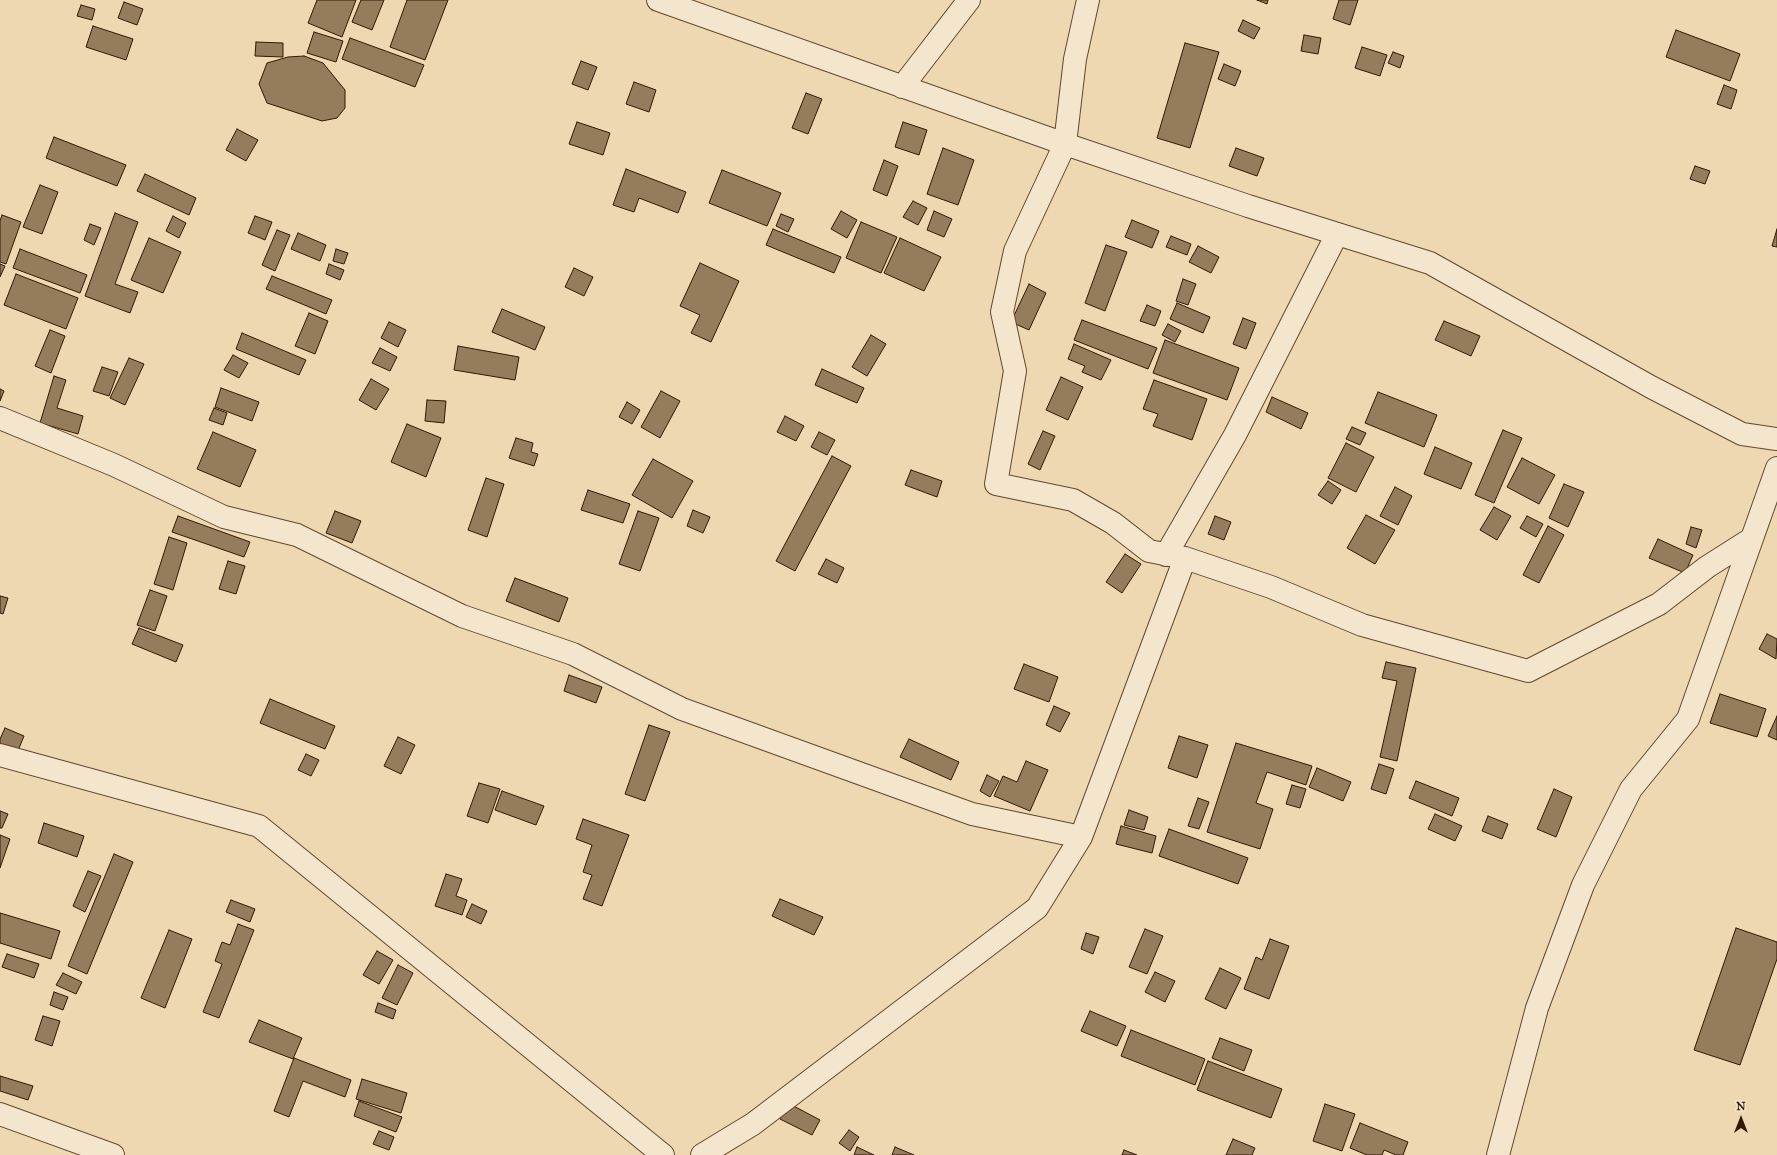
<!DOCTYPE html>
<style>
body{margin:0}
#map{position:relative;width:1777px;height:1155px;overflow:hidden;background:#eed8b1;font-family:"IM FELL Great Primer",serif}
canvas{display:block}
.north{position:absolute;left:1721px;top:1099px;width:40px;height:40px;-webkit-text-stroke:3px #f4e6cc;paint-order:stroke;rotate:0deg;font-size:11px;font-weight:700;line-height:16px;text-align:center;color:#321802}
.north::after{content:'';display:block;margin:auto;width:14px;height:18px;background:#321802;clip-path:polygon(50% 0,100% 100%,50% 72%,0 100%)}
</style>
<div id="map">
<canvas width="1777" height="1155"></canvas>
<div class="north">N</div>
</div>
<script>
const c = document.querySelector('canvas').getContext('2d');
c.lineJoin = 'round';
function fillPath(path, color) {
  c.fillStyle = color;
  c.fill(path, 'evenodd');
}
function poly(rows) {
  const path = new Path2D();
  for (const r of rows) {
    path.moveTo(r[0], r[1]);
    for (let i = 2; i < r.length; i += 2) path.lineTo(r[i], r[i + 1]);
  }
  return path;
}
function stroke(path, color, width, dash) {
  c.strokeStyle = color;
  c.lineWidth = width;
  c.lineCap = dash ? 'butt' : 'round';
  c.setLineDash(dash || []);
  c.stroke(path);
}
const building = poly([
 [317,0,356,0,342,37,308,23,317,0],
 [361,0,384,0,372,30,352,22,361,0],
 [407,0,448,0,425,60,390,47,407,0],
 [1257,0,1268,0,1267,4,1257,0],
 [1339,0,1358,0,1350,25,1333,19,1339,0],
 [124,2,143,9,137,25,118,18,124,2],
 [81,5,95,9,92,20,77,16,81,5],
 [1243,20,1260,28,1254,39,1238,31,1243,20],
 [93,26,133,39,126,60,86,47,93,26],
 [1676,30,1740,54,1730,81,1666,57,1676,30],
 [314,32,343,41,336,62,307,53,314,32],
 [1304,35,1321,38,1318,54,1301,51,1304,35],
 [350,38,424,65,415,87,342,59,350,38],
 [256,42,283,43,283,57,255,56,256,42],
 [1185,43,1219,52,1190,148,1157,138,1185,43],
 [1362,47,1387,55,1380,76,1355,68,1362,47],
 [1393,52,1404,56,1400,68,1388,63,1393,52],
 [304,56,323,63,345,90,345,108,337,118,322,121,267,103,259,84,267,63,288,57,304,56],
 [581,61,597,67,588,90,572,84,581,61],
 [1224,64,1241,71,1235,86,1218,79,1224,64],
 [634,82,656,90,649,112,626,104,634,82],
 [1724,85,1737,90,1731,109,1717,104,1724,85],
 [806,93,822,99,808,134,792,128,806,93],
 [577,122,610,133,603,155,569,144,577,122],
 [903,122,927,130,919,155,895,147,903,122],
 [237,129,258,140,246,161,226,150,237,129],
 [54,137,126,165,117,186,46,158,54,137],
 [943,148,974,160,958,205,927,194,943,148],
 [1236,148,1264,158,1257,176,1229,166,1236,148],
 [884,160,898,166,887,196,873,190,884,160],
 [1695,166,1710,171,1705,184,1690,179,1695,166],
 [626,169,686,192,678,213,639,198,634,212,613,205,626,169],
 [722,170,781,193,767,226,709,203,722,170],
 [145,174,196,198,189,215,137,191,145,174],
 [40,185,58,192,42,234,23,227,40,185],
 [913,201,927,208,918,225,903,217,913,201],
 [841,211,857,220,847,238,831,229,841,211],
 [934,211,952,219,944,237,927,230,934,211],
 [115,213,138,222,115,284,138,292,130,313,85,296,115,213],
 [781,214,794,219,788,232,776,226,781,214],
 [2,215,21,222,6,264,0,262,0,221,2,215],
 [173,216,186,223,179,238,166,231,173,216],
 [255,216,272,222,265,240,248,233,255,216],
 [1132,220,1159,231,1152,248,1125,237,1132,220],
 [861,222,897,237,881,273,846,258,861,222],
 [90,224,101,228,94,245,84,240,90,224],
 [773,229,841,257,834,273,766,245,773,229],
 [1777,229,1777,247,1772,246,1777,229],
 [277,230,290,235,275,271,262,265,277,230],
 [298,233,326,245,320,261,291,249,298,233],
 [1171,236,1191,244,1187,255,1166,247,1171,236],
 [149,238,181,252,163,293,131,280,149,238],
 [900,238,941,257,924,291,884,273,900,238],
 [1106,245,1127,252,1105,311,1085,303,1106,245],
 [1198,246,1219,257,1211,273,1189,262,1198,246],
 [20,249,87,275,80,293,13,268,20,249],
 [336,249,348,253,344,264,333,261,336,249],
 [700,263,739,281,711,342,691,333,700,315,680,306,700,263],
 [0,264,5,266,0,277,0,264],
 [329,264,344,270,340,280,326,274,329,264],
 [574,268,593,277,584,296,565,287,574,268],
 [16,274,78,298,66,329,4,305,16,274],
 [272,276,332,300,326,314,266,289,272,276],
 [1183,279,1196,284,1188,305,1176,301,1183,279],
 [1029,284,1046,293,1029,330,1011,322,1029,284],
 [1177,303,1210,317,1203,333,1170,319,1177,303],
 [1147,305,1161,311,1155,326,1140,321,1147,305],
 [502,309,545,327,535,350,492,332,502,309],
 [309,313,328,321,315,354,295,346,309,313],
 [1243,318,1256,323,1246,349,1233,344,1243,318],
 [1082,320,1157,348,1148,369,1074,340,1082,320],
 [1444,321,1480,336,1471,356,1435,340,1444,321],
 [389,322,406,330,398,347,381,338,389,322],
 [1168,324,1181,331,1175,342,1162,335,1168,324],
 [50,330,65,336,51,373,35,366,50,330],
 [242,333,306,360,299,375,236,349,242,333],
 [871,335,886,344,867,376,852,367,871,335],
 [1165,340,1239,368,1227,400,1153,373,1165,340],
 [1074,344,1111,360,1101,380,1082,372,1085,366,1068,359,1074,344],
 [458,346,519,357,515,380,454,370,458,346],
 [380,348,397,357,390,371,372,363,380,348],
 [233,355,248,363,239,378,224,370,233,355],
 [129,358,144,364,125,405,110,398,129,358],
 [102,367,118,372,109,396,93,391,102,367],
 [822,369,864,388,857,403,815,385,822,369],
 [54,376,66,380,57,408,83,416,78,434,40,423,54,376],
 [1061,377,1083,387,1068,420,1046,410,1061,377],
 [371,379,389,389,376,410,359,400,371,379],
 [1154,380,1207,399,1192,440,1153,426,1158,414,1143,409,1154,380],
 [221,388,259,402,252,421,215,407,221,388],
 [0,389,4,391,0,401,0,389],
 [661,391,680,401,660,438,641,427,661,391],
 [1378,392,1437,415,1424,447,1365,423,1378,392],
 [1272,397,1308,413,1301,429,1266,412,1272,397],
 [427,400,446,401,444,423,425,421,427,400],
 [627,402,640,410,632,424,619,417,627,402],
 [214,408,227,413,223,425,209,420,214,408],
 [785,416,804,426,796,441,777,432,785,416],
 [407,424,441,438,426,477,391,462,407,424],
 [1352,427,1366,433,1360,445,1346,439,1352,427],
 [1503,430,1522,438,1494,503,1475,495,1503,430],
 [1043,431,1055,436,1040,470,1028,464,1043,431],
 [213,432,256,450,240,487,197,469,213,432],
 [819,432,835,440,827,455,811,447,819,432],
 [516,438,533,443,531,452,538,454,534,466,509,458,516,438],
 [1346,443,1374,457,1356,492,1328,478,1346,443],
 [1435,447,1472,463,1461,489,1424,474,1435,447],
 [832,456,851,466,795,571,776,561,832,456],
 [1522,458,1555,475,1539,504,1507,487,1522,458],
 [653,459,693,481,672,518,632,495,653,459],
 [911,470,942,481,937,497,905,485,911,470],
 [486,478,504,484,487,537,468,530,486,478],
 [1328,481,1341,490,1332,504,1318,495,1328,481],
 [1564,484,1584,492,1568,527,1549,518,1564,484],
 [1395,487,1412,496,1398,525,1380,516,1395,487],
 [588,490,630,504,623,523,581,510,588,490],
 [1494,507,1511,516,1497,540,1480,530,1494,507],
 [693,510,710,517,703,533,687,526,693,510],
 [335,511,361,521,352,543,326,533,335,511],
 [638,511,659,518,640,571,619,564,638,511],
 [1366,515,1395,530,1375,564,1347,548,1366,515],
 [178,516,250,542,244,557,172,532,178,516],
 [1215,516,1231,522,1224,540,1208,534,1215,516],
 [1527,516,1543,524,1536,537,1520,528,1527,516],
 [1548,526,1564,535,1539,583,1523,575,1548,526],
 [1691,527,1702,530,1696,548,1686,544,1691,527],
 [169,537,187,543,173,590,154,584,169,537],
 [1658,539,1693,555,1685,573,1649,558,1658,539],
 [1125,554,1141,564,1122,593,1106,582,1125,554],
 [826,559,844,568,837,583,818,574,826,559],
 [228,561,245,566,236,594,219,589,228,561],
 [515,578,568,598,559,622,506,601,515,578],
 [150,590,167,596,155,631,137,625,150,590],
 [0,596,8,598,3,614,0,613,0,596],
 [139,628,183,645,176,662,132,644,139,628],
 [1767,634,1777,639,1776,659,1759,649,1767,634],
 [1386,662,1416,668,1397,761,1380,757,1397,681,1382,678,1386,662],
 [1024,664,1058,677,1049,702,1014,689,1024,664],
 [569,675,602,687,596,703,564,691,569,675],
 [1720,694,1766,709,1757,737,1710,723,1720,694],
 [270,699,335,726,325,749,260,723,270,699],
 [1054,706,1070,713,1060,732,1046,725,1054,706],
 [1777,716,1777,740,1768,736,1777,716],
 [649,725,670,732,645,801,625,794,649,725],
 [5,728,24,736,17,753,0,746,0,739,5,728],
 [1179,736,1208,745,1197,778,1168,768,1179,736],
 [398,737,415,745,401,774,384,766,398,737],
 [909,739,959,762,951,780,900,757,909,739],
 [1236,743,1312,766,1306,785,1267,772,1256,803,1273,809,1260,849,1207,832,1236,743],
 [306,754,319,760,311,776,298,770,306,754],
 [1026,761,1048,770,1030,811,994,796,1003,776,1017,782,1026,761],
 [1379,764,1394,769,1386,794,1371,789,1379,764],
 [1317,768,1351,782,1343,801,1309,787,1317,768],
 [987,775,999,781,990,797,980,791,987,775],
 [1416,781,1459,798,1452,816,1409,798,1416,781],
 [479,783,500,789,488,823,467,816,479,783],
 [1292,785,1306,789,1300,808,1286,804,1292,785],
 [1554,789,1572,797,1556,837,1537,829,1554,789],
 [502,791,544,806,536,825,495,810,502,791],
 [1198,798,1209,802,1199,829,1188,826,1198,798],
 [1129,810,1148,817,1144,830,1124,825,1129,810],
 [0,811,8,814,2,828,0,828,0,811],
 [1435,814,1462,826,1455,841,1428,829,1435,814],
 [1488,816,1508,824,1502,839,1482,831,1488,816],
 [583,819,629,835,602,906,583,899,592,875,583,872,592,845,576,839,583,819],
 [44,823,84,836,77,857,38,843,44,823],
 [1121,826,1156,836,1152,853,1116,844,1121,826],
 [1169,829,1248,858,1238,884,1159,856,1169,829],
 [0,835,10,839,0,868,0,835],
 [114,854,133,862,87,974,68,966,114,854],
 [88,871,101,876,85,912,73,906,88,871],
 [446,874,462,879,456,896,467,900,462,915,435,906,446,874],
 [780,899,823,917,814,935,772,916,780,899],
 [231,900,255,909,250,922,226,912,231,900],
 [472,904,487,911,481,924,466,917,472,904],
 [0,913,60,931,51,959,0,943,0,913],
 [238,924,254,930,219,1018,203,1012,222,964,215,961,222,942,230,945,238,924],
 [1736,928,1777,942,1777,959,1740,1065,1694,1050,1736,928],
 [1145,929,1163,936,1147,974,1129,967,1145,929],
 [169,930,192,939,165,1008,141,998,169,930],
 [1086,933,1099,937,1093,954,1081,949,1086,933],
 [1270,939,1289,946,1269,999,1244,989,1256,957,1262,960,1270,939],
 [377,951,393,960,379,984,363,975,377,951],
 [7,954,39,964,34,978,2,967,7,954],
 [398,965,413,973,397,1005,382,998,398,965],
 [1220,968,1241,978,1226,1009,1205,999,1220,968],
 [1155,972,1175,981,1165,1002,1145,992,1155,972],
 [63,973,82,982,76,994,56,985,63,973],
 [54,992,68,997,63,1010,50,1005,54,992],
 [378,1003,396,1010,393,1019,375,1012,378,1003],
 [1090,1011,1126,1026,1117,1046,1081,1031,1090,1011],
 [43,1016,60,1021,52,1046,35,1040,43,1016],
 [259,1020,302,1038,293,1059,249,1042,259,1020],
 [1131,1030,1205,1059,1195,1085,1121,1056,1131,1030],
 [1220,1038,1252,1050,1244,1071,1212,1058,1220,1038],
 [294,1058,351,1080,345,1097,303,1081,289,1117,274,1111,294,1058],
 [1208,1061,1282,1089,1271,1118,1197,1090,1208,1061],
 [0,1076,33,1086,28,1100,0,1091,0,1076],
 [362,1079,407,1093,401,1113,356,1099,362,1079],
 [359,1101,402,1117,396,1132,354,1116,359,1101],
 [788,1103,820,1120,812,1135,780,1119,788,1103],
 [1325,1104,1355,1114,1342,1151,1313,1141,1325,1104],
 [1360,1123,1408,1142,1403,1155,1396,1155,1384,1150,1382,1155,1367,1155,1350,1148,1360,1123],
 [849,1130,859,1137,850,1151,839,1143,849,1130],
 [379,1131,394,1137,389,1150,373,1144,379,1131],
 [1233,1139,1255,1148,1252,1155,1226,1155,1233,1139],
 [857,1147,874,1155,854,1155,857,1147],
 [895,1147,914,1155,892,1155,895,1147],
 [1124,1150,1137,1155,1122,1155,1124,1150]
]);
fillPath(building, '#947c5d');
stroke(building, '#321802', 1);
const street = poly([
 [658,0,1065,144,1248,206,1430,263,1651,387,1742,434,1777,439],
 [1088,0,1075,59,1065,144,1015,251,1002,312,1015,371,996,484,1073,500,1113,523,1149,551,1185,558],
 [902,87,969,0],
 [0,418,114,465,224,517,297,535,462,616,573,654,682,709,972,814,1081,837],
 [1166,555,1235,435,1337,234],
 [0,755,259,826,663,1155],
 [0,1114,113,1155],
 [702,1155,753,1124,1037,908,1081,837,1185,558,1271,587,1362,625,1528,671,1659,604,1707,567,1751,539],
 [1498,1155,1537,1008,1583,885,1631,789,1688,719,1777,468]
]);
stroke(street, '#61482e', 24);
stroke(street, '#f4e6cc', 22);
</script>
